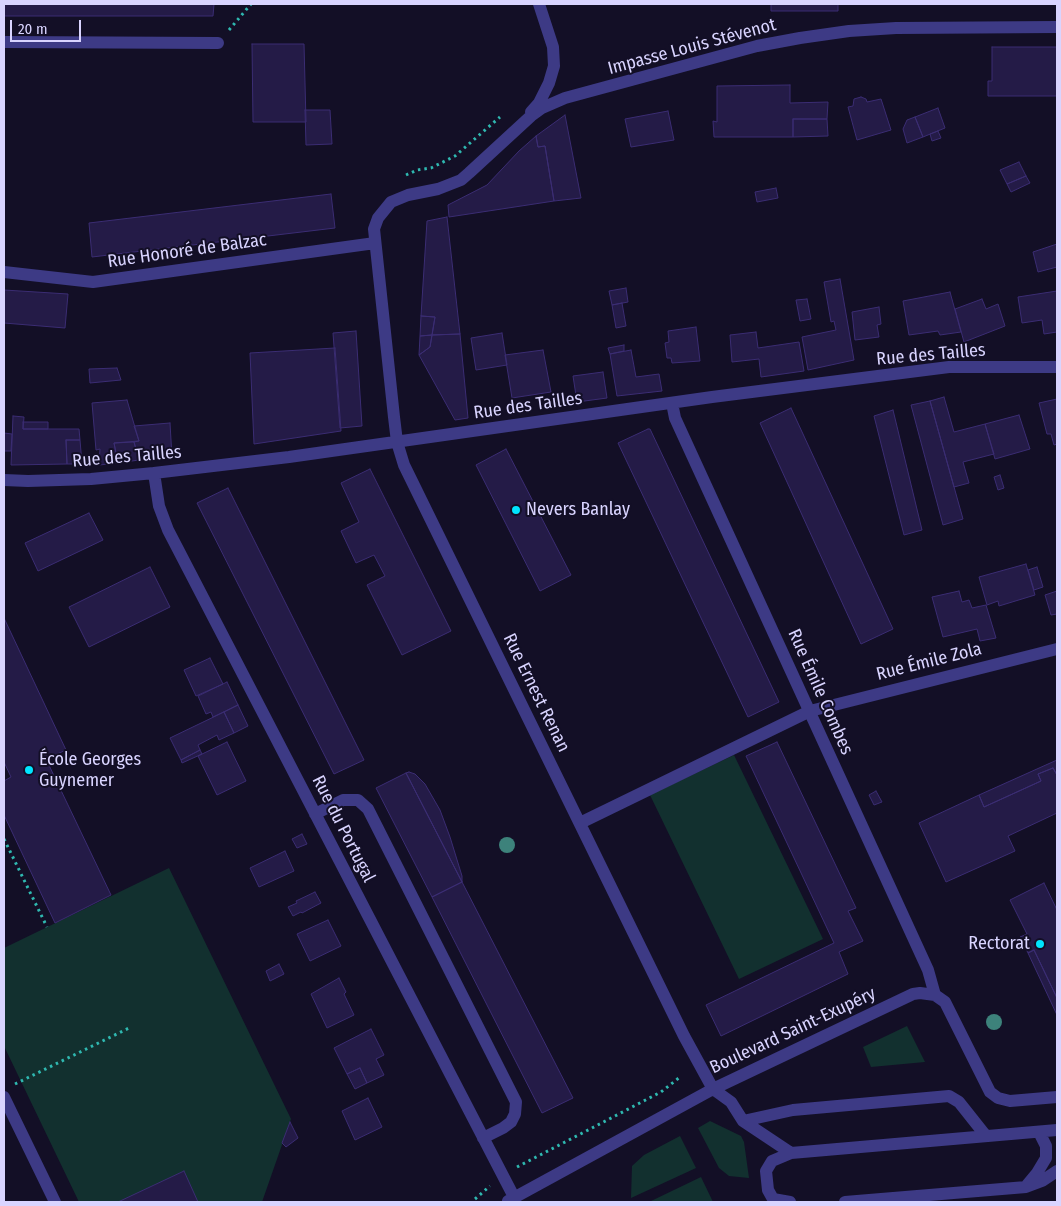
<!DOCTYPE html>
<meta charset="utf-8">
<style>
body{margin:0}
#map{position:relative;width:1061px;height:1206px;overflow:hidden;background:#130f26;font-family:"Fira Sans Condensed",sans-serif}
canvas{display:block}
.frame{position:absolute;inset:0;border:5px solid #d9d4ff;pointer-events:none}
.scale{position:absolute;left:10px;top:20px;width:71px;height:22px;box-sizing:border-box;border:2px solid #d9d4ff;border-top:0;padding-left:6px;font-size:15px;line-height:18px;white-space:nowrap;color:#d9d4ff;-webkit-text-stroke:4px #130f26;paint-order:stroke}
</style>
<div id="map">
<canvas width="1061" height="1206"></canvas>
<div class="frame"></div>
<div class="scale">20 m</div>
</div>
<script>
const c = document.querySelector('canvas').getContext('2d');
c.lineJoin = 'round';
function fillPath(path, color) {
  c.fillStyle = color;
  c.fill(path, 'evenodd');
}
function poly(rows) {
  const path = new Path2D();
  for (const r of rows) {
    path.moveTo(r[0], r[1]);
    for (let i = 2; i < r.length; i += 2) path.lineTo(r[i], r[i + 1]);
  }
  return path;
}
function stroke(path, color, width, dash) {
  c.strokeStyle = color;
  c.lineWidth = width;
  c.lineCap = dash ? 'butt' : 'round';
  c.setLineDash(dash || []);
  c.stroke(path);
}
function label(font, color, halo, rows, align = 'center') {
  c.font = font + ' "Fira Sans Condensed",sans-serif';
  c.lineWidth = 4;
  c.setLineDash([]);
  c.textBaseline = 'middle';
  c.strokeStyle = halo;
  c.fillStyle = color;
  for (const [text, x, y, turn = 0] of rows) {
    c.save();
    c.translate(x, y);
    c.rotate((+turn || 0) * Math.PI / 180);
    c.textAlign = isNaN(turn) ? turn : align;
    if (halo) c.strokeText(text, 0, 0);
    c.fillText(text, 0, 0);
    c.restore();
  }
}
fillPath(poly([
 [734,755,823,939,739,979,650,795],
 [169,868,291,1119,262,1202,79,1202,4,1046,4,948],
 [907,1026,925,1062,871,1067,863,1047],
 [710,1121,741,1136,744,1142,749,1178,729,1176,719,1168,698,1128],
 [680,1136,696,1168,631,1198,632,1166,644,1155],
 [701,1177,713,1202,649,1202]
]), '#12302f');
const building = poly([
 [4,4,214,4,213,16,4,16,4,4],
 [771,4,975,4,838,4,838,11,771,11,771,4],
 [252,44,304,44,306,122,253,122,252,44],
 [992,47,1057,47,1057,96,988,96,988,81,992,81,992,47],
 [790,85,790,103,828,102,827,119,793,119,793,137,714,137,713,121,717,122,717,86,790,85],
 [861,97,866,99,867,102,881,99,891,130,857,140,848,107,853,106,854,99,861,97],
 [938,108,945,128,923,137,915,117,938,108],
 [305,110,330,110,332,144,306,145,305,110],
 [668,111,674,140,631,147,625,119,668,111],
 [565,115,581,198,554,201,545,146,538,147,536,136,565,115],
 [915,117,923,137,907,143,903,129,907,120,915,117],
 [793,119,827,119,828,136,793,137,793,119],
 [938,131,941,138,932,141,930,134,938,131],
 [536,136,538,147,545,146,554,201,449,217,448,205,487,185,519,151,536,136],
 [1019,162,1026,176,1007,184,1000,170,1019,162],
 [1026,176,1030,183,1011,192,1007,184,1026,176],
 [776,188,778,198,757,202,755,192,776,188],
 [331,194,335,228,92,257,89,223,331,194],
 [447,217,460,334,432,335,435,317,421,316,427,221,447,217],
 [1057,244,1057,267,1038,272,1033,252,1057,244],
 [840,279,854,360,808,370,802,337,836,330,834,321,831,322,824,282,840,279],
 [626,288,628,302,612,305,609,291,626,288],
 [4,290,68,294,65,328,4,323,4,290],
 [1057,291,1057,332,1044,334,1042,320,1022,323,1018,297,1057,291],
 [950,292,961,332,940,335,938,331,909,335,903,301,950,292],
 [807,299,811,319,800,321,796,300,807,299],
 [982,299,986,309,998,304,1005,326,964,342,955,309,982,299],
 [622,303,626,326,616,328,612,305,622,303],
 [879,307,881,324,877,325,879,337,855,340,852,312,879,307],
 [421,316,435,317,432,335,420,336,421,316],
 [696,327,700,361,672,363,671,358,667,358,665,343,669,342,668,331,696,327],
 [356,331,362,426,340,428,333,333,356,331],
 [756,332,758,348,799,342,804,371,761,377,759,359,732,362,730,335,756,332],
 [502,333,507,365,476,370,471,338,502,333],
 [460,334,468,418,455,420,419,355,430,347,432,335,460,334],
 [432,335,430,347,419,355,420,336,432,335],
 [624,345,624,351,610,354,608,348,624,345],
 [335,348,341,431,254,444,250,353,335,348],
 [543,350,551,392,512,398,505,355,543,350],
 [631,350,636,377,659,374,662,391,617,396,610,354,631,350],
 [117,368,121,380,90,383,89,369,117,368],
 [603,372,607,398,577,402,573,376,603,372],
 [944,397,954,432,985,424,994,454,963,462,969,483,954,487,930,401,944,397],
 [1057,399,1057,444,1054,445,1051,434,1047,434,1039,403,1057,399],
 [127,400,139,441,114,443,118,463,99,465,100,449,96,450,92,403,127,400],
 [930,401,963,519,943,525,911,405,930,401],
 [791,408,893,629,861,644,760,423,791,408],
 [893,410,922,530,904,535,874,416,893,410],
 [1019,415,1030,449,995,459,985,424,1019,415],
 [13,416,24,417,23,429,79,429,80,440,66,440,67,464,11,465,13,416],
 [23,422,48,422,48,429,23,429,23,422],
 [170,423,172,457,139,460,134,442,139,441,134,426,170,423],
 [648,429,650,429,779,702,748,717,618,443,648,429],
 [4,433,12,434,11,451,4,451,4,433],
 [66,440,80,440,82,464,67,464,66,440],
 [134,442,139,460,118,463,114,443,134,442],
 [506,449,571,575,540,591,476,465,506,449],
 [370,469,451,631,402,655,367,585,385,576,374,555,356,563,341,531,359,522,341,483,370,469],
 [1000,475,1004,488,998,490,994,477,1000,475],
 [228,488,364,760,334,774,197,503,228,488],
 [89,513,103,540,38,571,25,543,89,513],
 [1026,564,1035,595,999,606,998,601,987,605,979,577,1026,564],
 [150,567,170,607,89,647,69,607,150,567],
 [1037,567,1043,587,1034,590,1028,570,1037,567],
 [959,591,962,602,969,600,972,608,986,605,996,638,980,641,977,629,943,637,932,597,959,591],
 [1057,591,1057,614,1051,615,1045,595,1057,591],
 [4,618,66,750,46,759,111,895,55,923,4,815,4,781,11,777,4,762,4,618],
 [210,658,223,684,196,696,184,670,210,658],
 [227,682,238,705,213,717,211,712,206,714,198,696,227,682],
 [238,705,248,726,234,733,224,712,238,705],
 [224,712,234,733,219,740,217,735,198,745,200,750,181,760,170,738,224,712],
 [227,742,246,781,217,795,198,756,227,742],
 [777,742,856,908,848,911,863,941,839,952,848,974,721,1036,706,1005,834,943,746,756,777,742],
 [200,750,202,754,182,763,181,760,200,750],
 [1057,760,1057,775,1053,768,1038,774,1041,781,984,807,979,795,1057,760],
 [1053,768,1057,775,1057,813,1008,836,1015,851,946,882,919,823,979,795,984,807,1041,781,1038,774,1053,768],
 [409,772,415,774,425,784,440,810,450,837,462,876,462,882,406,773,409,772],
 [406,773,462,882,432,897,376,788,406,773],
 [876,791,882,802,874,805,869,795,876,791],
 [302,834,307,844,297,848,292,839,302,834],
 [285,851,294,871,259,887,250,868,285,851],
 [462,882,573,1098,542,1113,432,897,462,882],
 [1044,883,1057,910,1057,998,1034,950,1028,953,1020,937,1027,934,1010,900,1044,883],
 [315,892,321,903,302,913,301,912,293,916,288,907,297,903,296,901,315,892],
 [328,920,341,946,310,961,297,934,328,920],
 [1034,950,1057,998,1057,1015,1028,953,1034,950],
 [279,964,284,974,270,981,266,971,279,964],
 [339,978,346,992,344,994,354,1015,327,1028,311,994,339,978],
 [371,1029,384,1055,376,1059,384,1075,367,1083,360,1068,347,1074,334,1048,371,1029],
 [360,1068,367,1083,355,1089,347,1074,360,1068],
 [368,1098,382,1127,355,1140,342,1111,368,1098],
 [290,1122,298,1138,286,1147,282,1143,290,1122],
 [184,1171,198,1202,118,1202,184,1171]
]);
fillPath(building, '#241b47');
stroke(building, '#3b2d73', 1);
stroke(poly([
 [229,30,251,4],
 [406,175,417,170,431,168,455,156,500,117],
 [4,839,47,927],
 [15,1084,129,1028],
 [517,1167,661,1092,680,1077],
 [475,1199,490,1186]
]), '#2fb8b0', 3, [2.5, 4]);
stroke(poly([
 [4,42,218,43],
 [531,112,539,103,549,83,554,66,553,47,539,4],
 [4,272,93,282,375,243],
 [672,403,675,418,928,970,935,995],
 [154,473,159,506,168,530,514,1197,514,1202],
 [4,480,28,481,91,479,154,473,289,457,712,397,949,367,1057,367],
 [315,814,343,800,358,800,368,809,516,1102,515,1114,511,1122,503,1128,483,1138],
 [580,823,810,711,1057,649],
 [4,1097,55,1202],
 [743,1121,793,1110,949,1096,959,1102,986,1136],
 [791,1153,743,1121,731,1102,713,1089,684,1036,404,465,397,442,394,417,374,229,378,218,391,202,408,195,438,189,461,180,469,173,531,116,542,108,565,98,757,46,800,38,849,31,896,28,1057,27],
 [1027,1185,1037,1173,1046,1158,1046,1146,1039,1132],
 [508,1201,713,1089,913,994,920,993,935,995,945,1002,990,1092,998,1098,1010,1101,1057,1097],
 [790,1202,773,1199,768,1190,766,1171,772,1161,791,1153,1057,1130],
 [845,1202,1026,1187,1042,1181,1057,1171]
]), '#3d3a85', 12);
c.fillStyle = '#3d827b';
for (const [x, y] of [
 [507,845],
 [994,1022]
]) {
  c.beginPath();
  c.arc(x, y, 8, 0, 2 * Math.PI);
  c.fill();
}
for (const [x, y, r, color] of [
 [516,510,5,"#00e5ff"],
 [29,770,5,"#00e5ff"],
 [1040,944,5,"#00e5ff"]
]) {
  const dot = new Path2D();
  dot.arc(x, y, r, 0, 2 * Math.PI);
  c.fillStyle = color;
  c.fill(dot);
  stroke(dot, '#130f26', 2);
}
label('18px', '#d9d4ff', '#130f26', [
 ["Impasse Louis Stévenot",692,47,-15],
 ["Rue Honoré de Balzac",187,251,-8],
 ["Rue des Tailles",931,355,-5],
 ["Rue des Tailles",528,406,-8],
 ["Rue des Tailles",127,457,-5],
 ["Rue Émile Zola",929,662,-14],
 ["Rue Émile Combes",820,692,66],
 ["Rue Ernest Renan",536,693,64],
 ["Rue du Portugal",343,829,63],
 ["Boulevard Saint-Exupéry",793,1031,-25]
]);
label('18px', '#d9d4ff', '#130f26', [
 ["Nevers Banlay",526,510],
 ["École Georges",39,760],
 ["Guynemer",39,781],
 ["Rectorat",1030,944,"right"]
], 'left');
</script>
